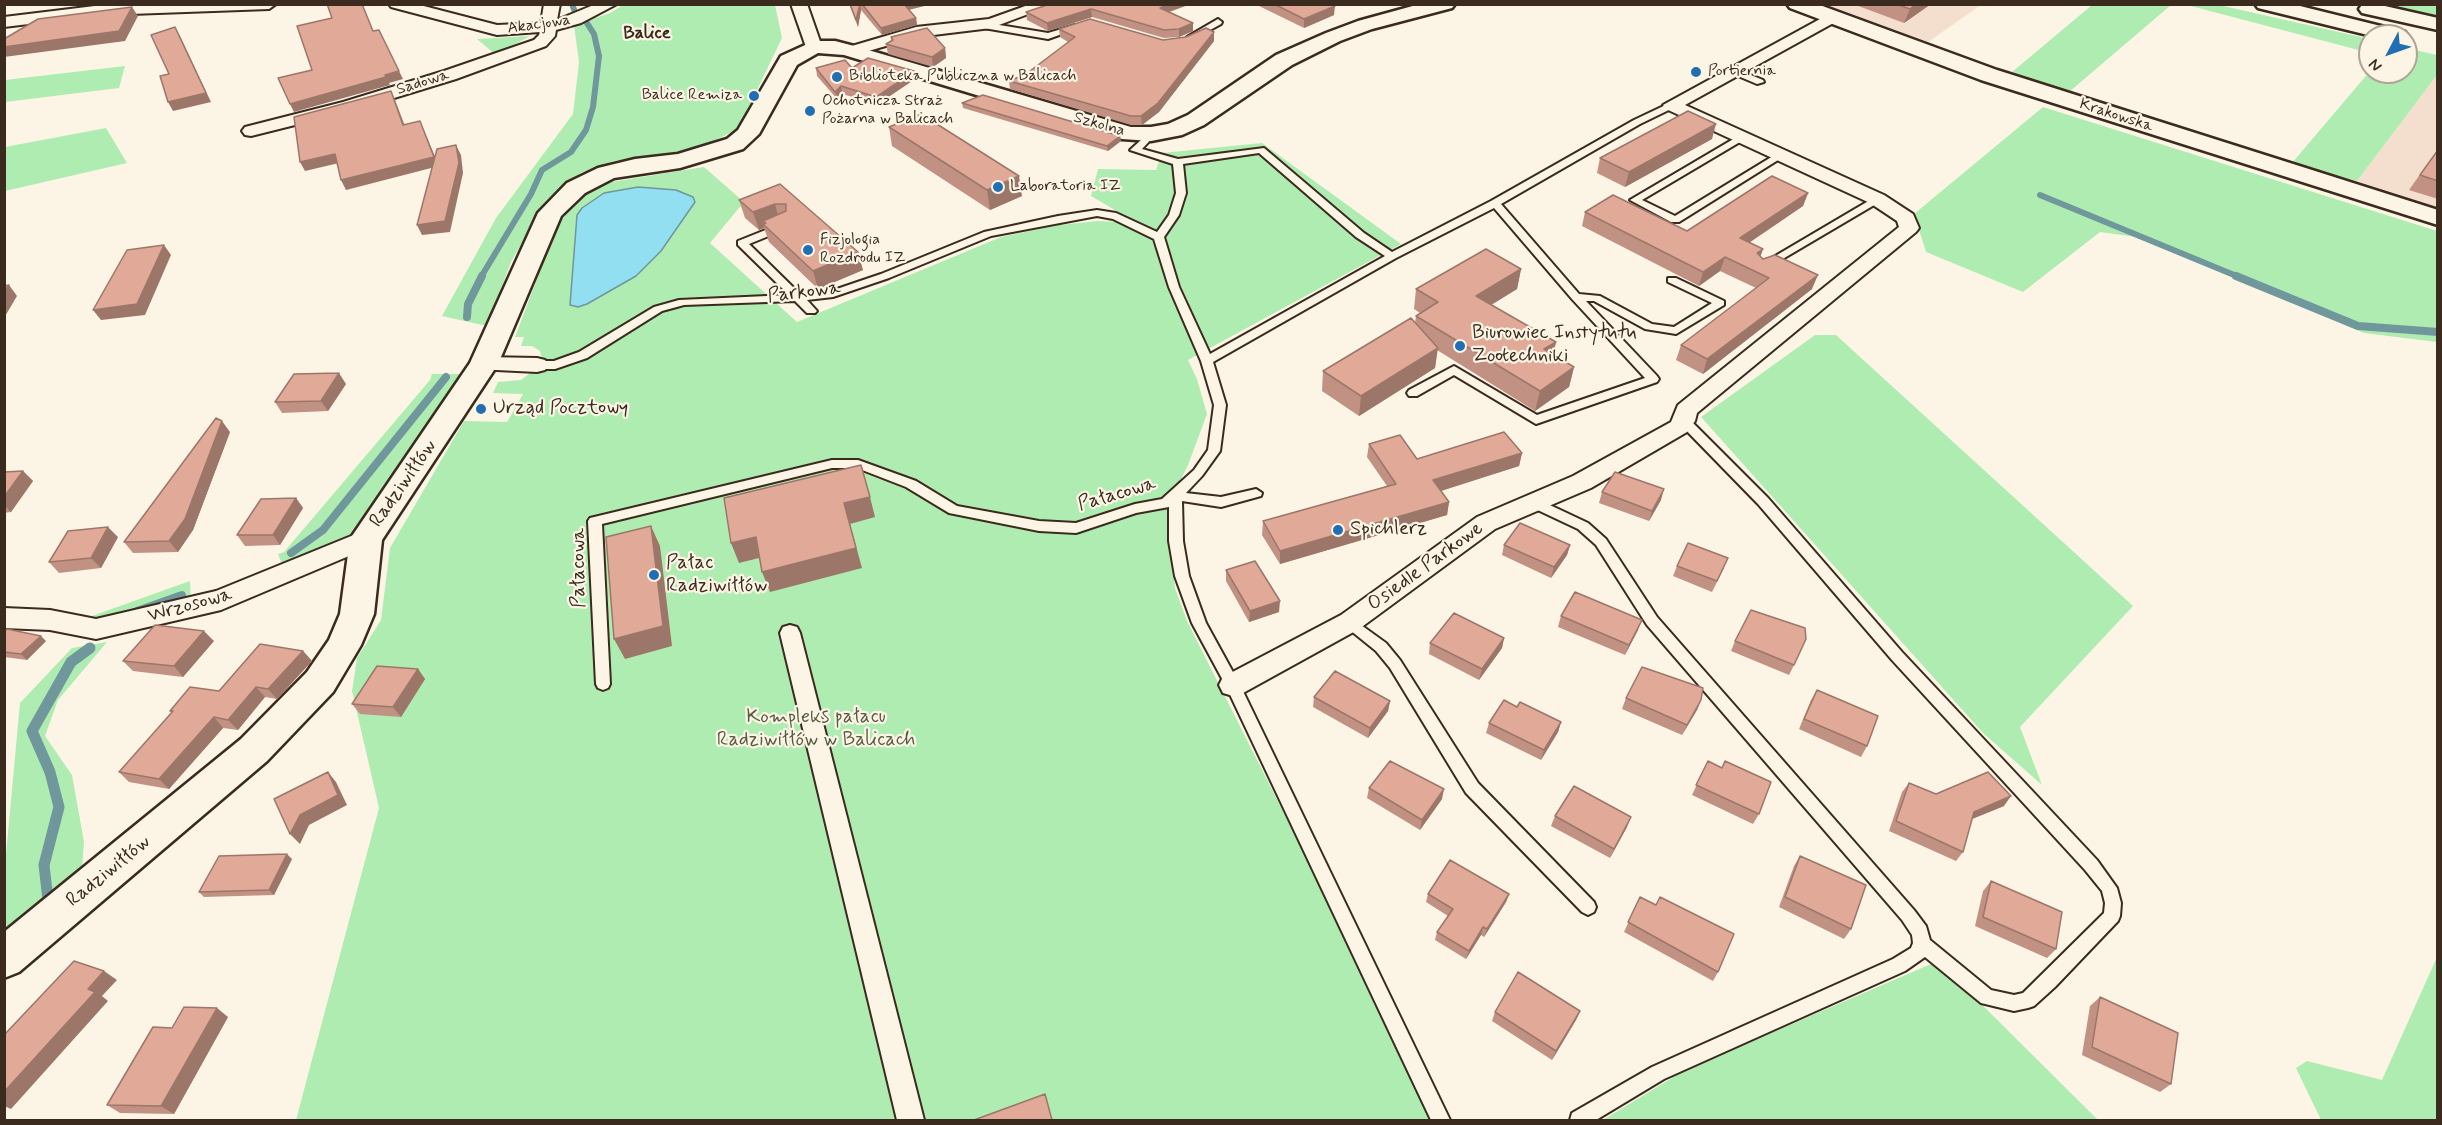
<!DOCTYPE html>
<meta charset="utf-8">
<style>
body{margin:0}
#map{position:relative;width:2442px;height:1125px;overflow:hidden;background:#fcf5e5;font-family:Mynerve,sans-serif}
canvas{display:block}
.frame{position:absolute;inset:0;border:6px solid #3b2a1e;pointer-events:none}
.north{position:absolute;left:2358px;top:24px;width:60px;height:60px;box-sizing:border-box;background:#fcf5e5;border:2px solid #afa495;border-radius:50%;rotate:229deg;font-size:16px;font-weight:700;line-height:24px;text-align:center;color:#3b2a1e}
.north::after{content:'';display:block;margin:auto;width:21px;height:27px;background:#1f6fb2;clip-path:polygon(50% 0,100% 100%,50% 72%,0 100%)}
</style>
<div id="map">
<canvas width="2442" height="1125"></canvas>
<div class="frame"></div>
<div class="north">N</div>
</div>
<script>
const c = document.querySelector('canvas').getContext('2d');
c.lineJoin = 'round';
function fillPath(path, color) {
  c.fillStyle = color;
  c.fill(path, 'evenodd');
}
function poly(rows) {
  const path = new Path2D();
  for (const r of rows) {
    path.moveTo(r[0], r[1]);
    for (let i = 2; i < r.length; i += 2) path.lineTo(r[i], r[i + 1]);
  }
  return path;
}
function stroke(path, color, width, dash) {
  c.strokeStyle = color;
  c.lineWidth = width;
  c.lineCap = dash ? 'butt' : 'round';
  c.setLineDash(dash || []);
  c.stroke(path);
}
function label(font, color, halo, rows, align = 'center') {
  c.font = font + ' Mynerve,sans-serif';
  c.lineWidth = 4.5;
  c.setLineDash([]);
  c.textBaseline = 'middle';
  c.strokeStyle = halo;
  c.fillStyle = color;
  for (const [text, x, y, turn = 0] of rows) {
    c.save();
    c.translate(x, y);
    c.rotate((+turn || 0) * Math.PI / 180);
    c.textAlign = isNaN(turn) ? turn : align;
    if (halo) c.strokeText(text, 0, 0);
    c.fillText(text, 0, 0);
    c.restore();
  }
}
fillPath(poly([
 [1826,5,1981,5,1928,42],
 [2437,75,2437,207,2357,181]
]), '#f4dece');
fillPath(poly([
 [623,5,775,5,782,38,744,117,745,126,696,149,614,161,581,173,544,205,511,262,487,326,442,316,496,218,573,114,579,62,574,25,610,13],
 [2092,5,2171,5,2069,92,2012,72],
 [2187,5,2219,5,2370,39,2370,53],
 [2380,5,2437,5,2437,17],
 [530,36,496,55,477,39],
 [2406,48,2437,55,2437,75,2357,181,2292,163,2370,71,2406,72],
 [125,66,119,88,5,102,5,80],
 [2043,107,2437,231,2437,342,2364,333,2137,237,2100,232,2023,292,1926,252,1914,214],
 [106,128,127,163,5,191,5,147],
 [1262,143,1401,244,1188,360,1197,379,1207,414,1188,465,1172,497,1170,540,1175,588,1187,621,1369,982,1430,1120,296,1120,379,808,352,691,357,658,381,620,390,548,464,421,507,422,523,394,493,393,498,382,521,380,533,371,542,359,540,351,532,346,521,346,524,337,515,337,554,234,567,211,591,191,611,182,704,167,744,202,710,243,797,322,1001,237,1059,225,1098,221,1137,223,1091,196,1098,169,1156,170,1162,153],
 [1815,335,1836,335,2133,606,2020,727,2042,785,1983,733,1701,417],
 [432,374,461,374,348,538,283,567,278,554,284,552,430,380],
 [190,581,191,601,122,620,89,617],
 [107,642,58,700,45,736,72,775,84,842,81,882,5,946,5,865,20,703,72,648],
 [2437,957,2437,1120,2321,1120,2296,1068,2307,1061,2382,1080],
 [1931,964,1950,973,2098,1120,1603,1120,1685,1070]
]), '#afecb2');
const water = poly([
 [638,187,676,190,693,197,695,202,661,251,636,276,587,304,578,307,570,305,577,215,582,208,604,193,638,187]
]);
fillPath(water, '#91dff0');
stroke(water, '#6f979c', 1.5);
stroke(poly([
 [572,4,575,12],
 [2040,195,2239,277],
 [481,277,531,194,542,170,571,152,586,130,593,107,599,56,594,34,585,20]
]), '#6f979c', 6);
stroke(poly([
 [2236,276,2358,326,2438,332],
 [467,317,468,304,482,276],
 [291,553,323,530,446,377],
 [137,611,182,595]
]), '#6f979c', 8);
stroke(poly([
 [42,905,48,900,44,865,59,807,50,772,32,731,71,662,90,648]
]), '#6f979c', 11);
const service = poly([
 [1218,19,1222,22,1221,24,1194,39,1187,37,1218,19],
 [981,22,1048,33,1075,25,1079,28,1048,39,978,27,978,23,981,22],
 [1734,68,1763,80,1764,82,1757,84,1731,73,1730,71,1734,68],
 [1672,102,1677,105,1675,107,1640,124,1501,204,1579,294,1600,296,1652,324,1674,327,1712,303,1668,282,1668,278,1676,278,1724,301,1724,305,1676,334,1645,329,1594,301,1586,301,1657,376,1659,379,1657,382,1536,424,1454,375,1417,396,1409,396,1407,393,1409,390,1454,366,1537,415,1645,378,1572,299,1494,208,1396,258,1213,362,1226,405,1220,451,1202,476,1186,493,1221,497,1256,489,1262,493,1261,496,1221,507,1182,501,1183,541,1189,576,1206,623,1240,685,1450,1120,1431,1120,1226,686,1192,623,1175,576,1169,541,1169,507,1136,513,1076,533,1039,531,949,513,906,487,857,468,832,468,602,524,610,684,608,688,603,690,598,688,596,684,588,521,590,518,832,460,858,460,916,481,957,506,1039,521,1076,523,1135,504,1162,499,1194,470,1208,450,1214,405,1201,361,1169,287,1154,239,1113,219,1097,216,991,236,889,278,833,297,807,300,817,311,815,313,807,313,795,301,684,305,662,311,587,358,555,369,537,369,531,365,537,361,554,361,579,352,654,307,679,300,789,295,738,245,738,241,778,225,786,225,786,229,749,244,800,294,828,292,881,274,984,232,1058,216,1097,210,1116,213,1157,232,1169,215,1176,193,1173,164,1130,150,1151,131,1156,134,1142,149,1178,159,1264,148,1364,233,1392,252,1491,201,1634,120,1672,102],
 [1259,153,1356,237,1385,256,1210,354,1179,287,1164,237,1179,215,1186,193,1183,164,1259,153],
 [1742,134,1747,137,1745,139,1642,200,1675,216,1778,153,1786,155,1679,222,1671,222,1630,200,1742,134],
 [1877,196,1882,199,1881,201,1769,267,1765,268,1760,265,1877,196],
 [1684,417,1688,418,1768,498,1902,652,2097,860,2117,888,2121,903,2120,916,2118,921,2055,987,2034,1006,2028,1008,2014,1011,1981,1003,1925,957,1905,971,1664,1079,1596,1120,1570,1120,1572,1113,1652,1067,1893,959,1911,948,1913,943,1912,935,1902,920,1647,625,1596,545,1578,529,1527,505,1526,502,1527,499,1537,499,1588,523,1606,539,1657,617,1914,910,1926,926,1930,940,1991,990,2014,995,2023,993,2104,913,2105,903,2102,891,2085,870,1892,660,1758,504,1680,424,1678,421,1684,417],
 [1350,617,1386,643,1400,660,1478,783,1594,902,1596,907,1594,912,1588,915,1582,912,1466,793,1390,668,1376,651,1345,626,1343,622,1345,618,1350,617]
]);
const pedestrian = poly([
 [790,625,797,627,800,633,924,1120,897,1120,780,633,783,627,790,625]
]);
const minor = poly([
 [276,4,269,9,103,15,4,27,4,17,103,5,276,4],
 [389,4,416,4,497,25,541,23,544,4,560,4,557,20,596,4,617,4,581,23,556,30,555,36,546,46,456,79,355,110,251,136,245,135,242,131,245,127,343,102,444,71,534,40,539,35,540,32,497,35,391,7,389,4],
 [791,4,807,4,822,47,820,50,808,50,806,47,791,4],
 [1031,4,1055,4,991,28,917,37,851,56,843,51,845,48,916,27,989,19,1031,4],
 [1831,13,1837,15,1839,18,1837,21,1685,105,1884,195,1913,214,1919,228,1916,232,1697,413,1695,421,1687,432,1591,488,1495,529,1359,629,1243,693,1233,696,1223,693,1219,685,1223,677,1341,615,1477,517,1573,476,1671,422,1678,405,1899,227,1897,221,1870,203,1666,109,1663,105,1831,13],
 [484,357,537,358,545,360,548,365,545,370,537,372,476,369,473,364,476,359,484,357],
 [366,530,375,533,379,539,375,545,221,610,96,639,50,630,4,628,4,608,50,610,96,619,216,591,366,530]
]);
const tertiary = poly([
 [1420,4,1455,4,1452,8,1372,29,1340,41,1292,65,1204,125,1182,135,1151,141,1122,139,844,55,818,53,797,65,759,134,743,149,680,168,614,178,585,193,561,216,498,364,382,540,374,614,361,645,333,692,267,761,19,972,4,978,4,932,241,739,307,672,329,640,340,614,350,539,470,363,538,213,567,183,598,168,635,159,678,154,727,139,738,130,781,56,814,41,835,41,858,47,1131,127,1151,127,1168,124,1188,115,1276,55,1326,33,1358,21,1420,4],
 [1787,4,1817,4,1997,70,2438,210,2438,225,1981,80,1790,8,1787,4]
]);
const motorway = poly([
 [2255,4,2292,4,2405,32,2408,36,2406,39,2406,36,2372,36,2258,8,2255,4],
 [2376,4,2438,18,2438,30,2362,13,2359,9,2362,5,2376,4]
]);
stroke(service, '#3b2a1e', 4);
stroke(pedestrian, '#3b2a1e', 4);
stroke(minor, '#3b2a1e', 4);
stroke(tertiary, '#3b2a1e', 5);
stroke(motorway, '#3b2a1e', 5);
fillPath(service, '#fcf5e5');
fillPath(pedestrian, '#fcf5e5');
fillPath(minor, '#fcf5e5');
fillPath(tertiary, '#fcf5e5');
fillPath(motorway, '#fcf5e5');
fillPath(poly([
 [849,4,924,4,924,6,908,10,916,18,917,25,882,35,861,10,858,27],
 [1050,4,1170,12,1193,23,1193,31,1179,37,1164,38,1092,17,1048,31,1027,20,1026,12],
 [1255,4,1331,4,1334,15,1304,28],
 [1853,4,1931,4,1904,23],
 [1059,29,1163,40,1214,32,1214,41,1159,112,1142,125,1131,125,1010,89,1009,81,1026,74,1068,42,1060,37],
 [891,37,945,48,946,58,933,67,888,54,886,44,891,41],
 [816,68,852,68,915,79,878,104,842,94,837,99,817,76],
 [962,103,1121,141,1108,151,963,108],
 [889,127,1022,196,990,210,892,146],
 [1712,139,1625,187,1597,173,1600,158],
 [2438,149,2438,199,2409,190],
 [780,184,863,270,818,289,769,242,764,228,759,230,745,218,739,200],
 [1808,193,1803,206,1749,243,1763,249,1760,257,1763,259,1812,289,1703,374,1676,360,1681,345,1756,288,1720,271,1699,286,1582,226,1585,212,1687,231],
 [1521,269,1517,289,1491,305,1556,342,1553,355,1574,367,1569,387,1535,411,1437,350,1435,368,1359,416,1322,391,1323,371,1415,323,1416,316,1420,313,1414,309,1416,289],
 [346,384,328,411,282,413,275,402],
 [230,432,193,530,178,552,133,553,124,542],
 [1369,444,1417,459,1522,453,1519,466,1441,491,1449,502,1447,515,1280,564,1262,535,1263,521,1387,486,1367,457],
 [23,471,33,481,11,512,4,513,4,472],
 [1602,492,1661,500,1649,521,1599,503],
 [296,498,303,508,280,545,245,546,237,535],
 [118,537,101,568,59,573,49,562],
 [1504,545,1570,545,1567,555,1551,578,1502,555],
 [1677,566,1724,568,1712,592,1673,576],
 [1226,570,1279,612,1249,622,1226,581],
 [1561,616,1638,630,1625,655,1558,627],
 [4,631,46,641,27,660,4,657],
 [1504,638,1502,648,1479,680,1429,654,1430,643],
 [214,641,183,677,133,671,123,661],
 [1735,641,1794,665,1789,675,1731,651],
 [303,651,312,661,277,699,265,697,238,730,223,728,169,789,129,782,119,772,172,713,170,711,219,691],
 [418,669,425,679,401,717,360,714,352,704],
 [1817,690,1867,746,1861,757,1799,729,1811,700],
 [1314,697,1390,701,1388,711,1368,738,1313,707],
 [1626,698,1701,700,1697,710,1682,735,1622,709],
 [1517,707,1561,722,1558,732,1541,760,1486,733,1489,723],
 [1708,761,1759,814,1753,824,1692,795],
 [1909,783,1936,794,2004,806,1972,819,1963,852,1956,861,1889,831,1902,792],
 [1369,788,1442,799,1420,830,1367,798],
 [1555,816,1627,827,1610,858,1551,826],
 [1800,856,1851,929,1844,939,1779,907,1794,866],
 [292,859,274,895,204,897,199,892],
 [1991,881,2056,949,2047,958,1975,926,1983,891],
 [1428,894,1509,894,1506,902,1484,937,1481,935,1466,959,1435,940,1437,932,1448,916,1426,902],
 [1640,897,1656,905,1718,972,1713,981,1624,932],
 [2100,997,2171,1084,2160,1092,2082,1055,2090,1006],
 [1580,1011,1576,1020,1552,1060,1492,1021,1495,1012],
 [228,1017,174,1114,120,1113,107,1105,172,1028]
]), '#c19183');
fillPath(poly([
 [860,4,861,10,858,27,856,20],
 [903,4,924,4,924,6,904,11],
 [1169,4,1191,4,1161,15,1160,8],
 [1916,4,1931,4,1904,23,1910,9],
 [1335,6,1334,15,1304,28,1304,19],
 [132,7,138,16,125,41,4,57,4,47],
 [1091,9,1092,17,1048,31,1047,23],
 [916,18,917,25,882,35,881,28],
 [1193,23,1193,31,1179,37,1179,29],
 [175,27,180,36,211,102,173,111,168,102],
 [1214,32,1214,41,1159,112,1142,125,1141,116],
 [945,48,946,58,933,67,932,57],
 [399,71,403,79,389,83,390,85,294,112,290,104],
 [914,71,915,79,878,104,876,97],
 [841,86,842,94,837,99,835,92],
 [391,91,395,100,408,134,403,125],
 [420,121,439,166,346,190,341,180],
 [1716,124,1712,139,1625,187,1629,172],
 [1120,136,1121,141,1108,151,1107,146],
 [456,145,461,155,463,173,450,232,422,235,417,225],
 [335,154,339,163,305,171,300,162],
 [1019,176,1022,196,990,210,987,190],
 [1808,193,1803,206,1735,252,1740,238],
 [775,204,780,222,766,223,763,221,764,228,759,230,753,212],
 [164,245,171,255,145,315,101,320,93,310],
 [1763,249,1758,263,1757,253],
 [858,252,863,270,818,289,813,271],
 [1725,257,1720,271,1699,286,1703,272],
 [1521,269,1517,289,1473,316,1476,296],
 [1818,275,1812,289,1703,374,1707,359],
 [9,285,17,296,4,318,4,292],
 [1556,342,1551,362,1544,349],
 [1438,348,1435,368,1359,416,1361,396],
 [1574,367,1569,387,1535,411,1540,391],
 [339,373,346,384,328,411,321,401],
 [222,421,230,432,193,530,178,552,169,541],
 [1522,453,1519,466,1431,494,1433,480],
 [23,471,33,481,11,512,4,505,4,497],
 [1664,489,1661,500,1649,521,1652,511],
 [870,497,875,517,850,524,862,568,770,592,762,572,844,503],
 [296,498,303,508,280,545,273,535],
 [1449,502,1447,515,1280,564,1280,551],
 [651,526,660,546,672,646,625,659,614,639],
 [108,527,118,537,101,568,91,558],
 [756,537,763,557,739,563,731,543],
 [1570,545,1567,555,1551,578,1554,567],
 [1280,601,1279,612,1249,622,1250,611],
 [1642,620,1638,630,1625,655,1629,645],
 [204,631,214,641,183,677,174,666],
 [41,636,46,641,27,660,21,654],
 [1504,638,1502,648,1479,680,1482,669],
 [303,651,312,661,277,699,268,689],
 [418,669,425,679,401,717,393,707],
 [256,687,265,697,238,730,228,720],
 [1701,700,1697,710,1682,735,1687,725],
 [1390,701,1388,711,1368,738,1370,728],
 [214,717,223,728,169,789,159,779],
 [1561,722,1558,732,1541,760,1544,750],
 [328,772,336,782,347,805,309,825,300,844,290,834,300,815],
 [1444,789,1442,799,1420,830,1422,820],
 [2011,796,2004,806,1967,821,1974,812],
 [1631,817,1627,827,1610,858,1614,849],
 [287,854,292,859,274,895,269,890],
 [1509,894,1506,902,1484,937,1487,929],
 [1483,927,1481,935,1466,959,1469,951],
 [104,971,117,980,102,996,108,1001,11,1109,4,1106,4,1092,88,989],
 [217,1008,228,1017,174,1114,161,1106],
 [1580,1011,1576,1020,1552,1060,1556,1051]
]), '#9d766a');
const building = poly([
 [327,4,362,4,373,31,379,30,399,71,385,75,386,77,290,104,278,78,312,70,297,26,332,18,327,4],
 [850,4,860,4,856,20,850,4],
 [862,4,904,4,916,18,881,28,862,4],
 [1050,4,1169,4,1160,8,1193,23,1179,29,1164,30,1091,9,1047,23,1026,12,1050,4],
 [1274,4,1331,4,1335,6,1304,19,1274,4],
 [1896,4,1916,4,1910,9,1896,4],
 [132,7,119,31,4,47,4,39,38,19,132,7],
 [1090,19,1163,40,1186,37,1206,28,1214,32,1158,103,1141,116,1131,116,1009,81,1026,74,1075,37,1059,29,1090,19],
 [175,27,206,93,168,102,160,76,169,74,151,35,175,27],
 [927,28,945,48,932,57,886,44,893,40,891,37,927,28],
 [868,58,914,71,876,97,841,86,835,92,816,68,845,60,852,68,868,58],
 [391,91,403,125,420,121,434,157,341,180,335,154,300,162,294,117,391,91],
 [983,95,1120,136,1107,146,962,103,983,95],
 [1688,111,1716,124,1629,172,1600,158,1688,111],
 [921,114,1019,176,987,190,889,127,921,114],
 [456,145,459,163,445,221,417,225,437,149,456,145],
 [2438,150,2438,181,2420,175,2438,150],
 [1772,176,1808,193,1740,238,1763,249,1757,253,1763,259,1775,255,1818,275,1707,359,1681,345,1769,278,1725,257,1703,272,1585,212,1613,195,1687,231,1772,176],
 [780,184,858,252,813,271,763,224,766,223,763,221,786,211,786,204,775,204,753,212,739,200,780,184],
 [164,245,137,304,93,310,127,250,164,245],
 [1486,249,1521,269,1476,296,1556,342,1544,349,1574,367,1540,391,1416,316,1438,302,1416,289,1486,249],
 [9,285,4,292,4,286,9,285],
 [1411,318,1438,348,1361,396,1323,371,1411,318],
 [339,373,321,401,275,402,294,374,339,373],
 [216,418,222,421,185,519,169,541,124,542,216,418],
 [1504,432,1522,453,1433,480,1449,502,1280,551,1263,521,1396,484,1369,444,1400,435,1417,459,1504,432],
 [861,465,870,497,844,503,856,548,762,572,756,537,731,543,724,498,861,465],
 [23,471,4,497,4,472,23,471],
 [1615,472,1664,489,1652,511,1602,492,1615,472],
 [296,498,273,535,237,535,261,499,296,498],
 [1520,523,1570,545,1554,567,1504,545,1520,523],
 [651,526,663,626,614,639,606,537,651,526],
 [108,527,91,558,49,562,68,531,108,527],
 [1688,543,1728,558,1717,581,1677,566,1688,543],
 [1255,561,1280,601,1250,611,1226,570,1255,561],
 [1575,592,1642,620,1629,645,1561,616,1575,592],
 [1751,610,1805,628,1806,639,1794,665,1735,641,1751,610],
 [1454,613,1504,638,1482,669,1430,643,1454,613],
 [155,625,204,631,174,666,123,661,155,625],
 [7,629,41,636,21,654,4,652,4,631,7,629],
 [260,644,303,651,268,689,256,687,228,720,214,717,159,779,119,772,173,711,170,711,190,687,219,691,260,644],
 [377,666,418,669,393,707,352,704,377,666],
 [1642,667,1703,688,1701,700,1687,725,1626,698,1642,667],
 [1335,671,1390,701,1370,728,1314,697,1335,671],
 [1817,690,1878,716,1867,746,1804,719,1817,690],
 [1504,700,1517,707,1520,702,1561,722,1544,750,1489,723,1504,700],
 [1390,761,1444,789,1422,820,1369,788,1390,761],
 [1708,761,1722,768,1725,761,1771,782,1759,814,1696,785,1708,761],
 [328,772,338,795,300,815,290,834,274,799,328,772],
 [1988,772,2011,796,1974,812,1963,852,1896,821,1909,783,1936,794,1988,772],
 [1574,786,1631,817,1614,849,1555,816,1574,786],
 [287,854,269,890,199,892,219,856,287,854],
 [1800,856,1866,885,1851,929,1785,897,1800,856],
 [1450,860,1509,894,1487,929,1483,927,1469,951,1437,932,1453,909,1428,894,1450,860],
 [1991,881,2062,912,2056,949,1983,917,1991,881],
 [1640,897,1656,905,1660,897,1734,934,1718,972,1628,922,1640,897],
 [74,961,104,971,88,989,95,992,4,1092,4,1035,74,961],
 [1518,972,1580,1011,1556,1051,1495,1012,1518,972],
 [2100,997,2178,1033,2171,1084,2092,1047,2100,997],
 [184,1007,217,1008,161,1106,107,1105,153,1027,172,1028,184,1007],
 [1045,1094,1052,1120,974,1120,1045,1094]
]);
fillPath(building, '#e0a998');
stroke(building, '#9d766a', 1.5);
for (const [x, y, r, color] of [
 [1696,72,6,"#1f6fb2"],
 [837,77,6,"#1f6fb2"],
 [754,96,6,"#1f6fb2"],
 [810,111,6,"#1f6fb2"],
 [998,187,6,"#1f6fb2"],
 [808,250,6,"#1f6fb2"],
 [1460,346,6,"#1f6fb2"],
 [481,409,6,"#1f6fb2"],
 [1338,530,6,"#1f6fb2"],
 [654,575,6,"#1f6fb2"]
]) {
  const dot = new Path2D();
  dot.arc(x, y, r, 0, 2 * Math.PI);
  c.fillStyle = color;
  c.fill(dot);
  stroke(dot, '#fcf5e5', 2);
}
label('16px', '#3b2a1e', '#fcf5e5', [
 ["Akacjowa",539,25,-8],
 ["Sadowa",423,83,-17],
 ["Krakowska",2116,116,18],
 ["Szkolna",1099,125,16]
]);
label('16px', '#3b2a1e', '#fcf5e5', [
 ["Portiernia",1708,72],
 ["Biblioteka Publiczna w Balicach",849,77],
 ["Balice Remiza",742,96,"right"],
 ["Ochotnicza Straż",822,102],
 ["Pożarna w Balicach",822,120],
 ["Laboratoria IZ",1010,187],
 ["Fizjologia",820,241],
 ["Rozdrodu IZ",820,259]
], 'left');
label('bold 18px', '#3b2a1e', '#fcf5e5', [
 ["Balice",647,34]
]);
label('20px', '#3b2a1e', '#fcf5e5', [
 ["Parkowa",804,293,-7],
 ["Radziwiłłów",404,484,-55],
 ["Pałacowa",1117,495,-16],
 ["Osiedle Parkowe",1426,567,-36],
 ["Pałacowa",580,568,-90],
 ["Wrzosowa",190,606,-15],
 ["Radziwiłłów",109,872,-39]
]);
label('20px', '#3b2a1e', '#fcf5e5', [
 ["Biurowiec Instytutu",1472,334],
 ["Zootechniki",1472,357],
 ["Urząd Pocztowy",493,409],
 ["Spichlerz",1350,530],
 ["Pałac",666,564],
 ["Radziwiłłów",666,587]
], 'left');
label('20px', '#585a43', '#fcf5e5', [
 ["Kompleks pałacu",816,718],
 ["Radziwiłłów w Balicach",816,741]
]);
</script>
